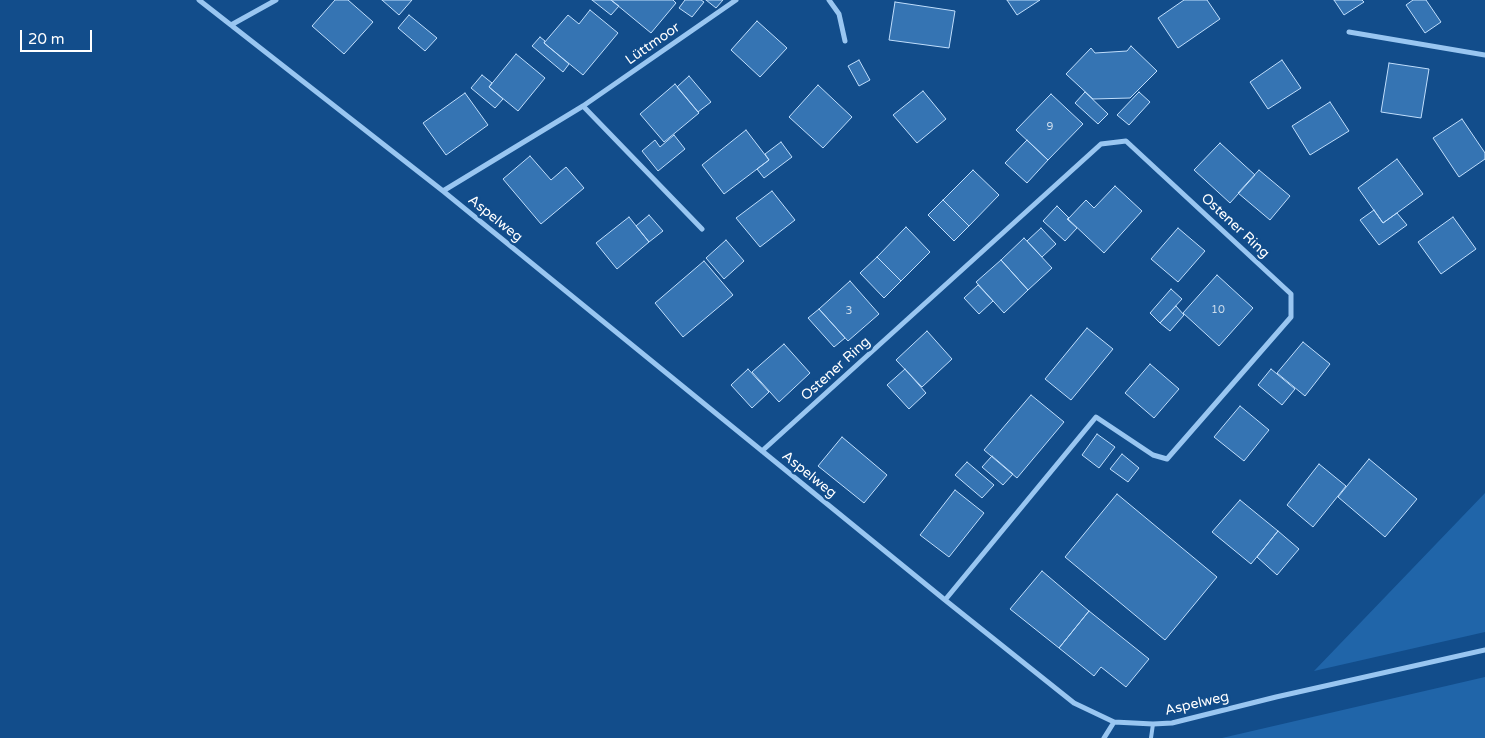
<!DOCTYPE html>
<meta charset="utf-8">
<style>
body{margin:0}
#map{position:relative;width:1485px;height:738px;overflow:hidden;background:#124d8b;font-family:"Varela Round",sans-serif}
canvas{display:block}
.scale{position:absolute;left:20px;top:30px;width:72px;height:22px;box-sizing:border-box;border:2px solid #fff;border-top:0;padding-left:6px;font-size:15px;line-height:18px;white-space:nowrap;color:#fff;-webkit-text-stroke:4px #124d8b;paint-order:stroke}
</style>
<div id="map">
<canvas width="1485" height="738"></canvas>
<div class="scale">20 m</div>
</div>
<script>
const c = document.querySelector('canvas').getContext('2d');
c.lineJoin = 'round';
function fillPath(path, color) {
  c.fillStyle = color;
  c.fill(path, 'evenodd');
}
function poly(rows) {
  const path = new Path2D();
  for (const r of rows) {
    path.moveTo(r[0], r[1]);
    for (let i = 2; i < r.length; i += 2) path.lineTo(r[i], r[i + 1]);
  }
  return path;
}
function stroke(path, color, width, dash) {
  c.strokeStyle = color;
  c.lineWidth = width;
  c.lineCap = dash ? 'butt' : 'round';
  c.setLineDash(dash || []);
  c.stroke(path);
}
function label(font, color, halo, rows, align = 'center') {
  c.font = font + ' "Varela Round",sans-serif';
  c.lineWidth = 5;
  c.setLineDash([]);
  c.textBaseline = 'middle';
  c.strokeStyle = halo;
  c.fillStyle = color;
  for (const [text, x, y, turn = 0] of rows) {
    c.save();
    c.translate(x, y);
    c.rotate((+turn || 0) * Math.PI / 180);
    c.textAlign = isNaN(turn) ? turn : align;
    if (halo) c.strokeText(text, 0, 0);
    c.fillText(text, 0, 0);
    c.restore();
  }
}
fillPath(poly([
 [1485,493,1485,632,1314,671],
 [1485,677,1485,738,1222,738]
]), '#2065a9');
const building = poly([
 [335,0,348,0,373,22,344,54,312,26,335,0],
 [382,0,412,0,399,15,382,0],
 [592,0,611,0,619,6,611,15,592,0],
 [611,0,673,0,676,3,651,33,611,0],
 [685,0,701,0,704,2,692,17,679,8,685,0],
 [706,0,723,0,716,8,706,0],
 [1007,0,1040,0,1017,15,1007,0],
 [1184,0,1207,0,1220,19,1178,48,1158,18,1184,0],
 [1334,0,1362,0,1364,2,1344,15,1334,0],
 [1413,0,1426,0,1441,22,1425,33,1406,5,1413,0],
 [895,2,955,11,949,48,889,40,895,2],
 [590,10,618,33,583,75,544,43,568,15,579,24,590,10],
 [409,15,437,38,425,51,398,28,409,15],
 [757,21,787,48,760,77,731,50,757,21],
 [540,37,545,41,544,43,569,64,563,72,532,46,540,37],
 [1131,46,1157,71,1130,98,1093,99,1066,74,1091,48,1095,53,1127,51,1131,46],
 [516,54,545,78,518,111,489,87,516,54],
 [859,60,870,80,859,86,848,66,859,60],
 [1282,60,1301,88,1268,109,1250,82,1282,60],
 [1389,63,1429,69,1421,118,1381,112,1389,63],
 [482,75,492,83,489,87,503,99,495,108,471,88,482,75],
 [689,76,711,102,698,112,677,87,689,76],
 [675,84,699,113,664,142,640,114,675,84],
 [818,85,852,117,823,148,789,117,818,85],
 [923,91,946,119,917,143,893,115,923,91],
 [1085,92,1108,114,1098,124,1075,103,1085,92],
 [1139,92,1150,102,1129,125,1117,115,1139,92],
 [465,93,488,125,446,155,423,123,465,93],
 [1051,94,1083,124,1048,160,1016,130,1051,94],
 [1330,102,1349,131,1310,155,1292,126,1330,102],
 [1462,119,1485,153,1485,159,1459,177,1433,138,1462,119],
 [746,130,769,160,724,194,702,165,746,130],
 [674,135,685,149,658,171,642,151,655,140,660,147,674,135],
 [1027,140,1048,160,1027,183,1005,163,1027,140],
 [781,142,792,157,764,178,757,169,769,160,765,154,781,142],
 [1220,143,1255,175,1230,203,1194,170,1220,143],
 [530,156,551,180,566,167,584,188,541,224,503,179,530,156],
 [1397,159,1423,194,1383,223,1358,188,1397,159],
 [973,170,999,195,969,226,943,200,973,170],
 [1259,170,1290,196,1270,220,1238,193,1259,170],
 [1115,186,1142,211,1104,253,1068,219,1086,200,1094,208,1115,186],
 [772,191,795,220,760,247,736,218,772,191],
 [943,200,969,226,954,241,928,215,943,200],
 [1057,206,1069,218,1067,219,1077,228,1065,241,1043,221,1057,206],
 [1374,210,1383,223,1397,213,1407,225,1379,245,1360,220,1374,210],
 [649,215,663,231,649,242,636,226,649,215],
 [629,217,649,242,617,269,596,243,629,217],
 [1453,217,1476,249,1441,274,1418,242,1453,217],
 [906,227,930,252,901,281,877,257,906,227],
 [1041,228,1056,244,1042,257,1027,241,1041,228],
 [1178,228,1205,251,1178,282,1151,259,1178,228],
 [1024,238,1052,268,1028,290,1001,260,1024,238],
 [726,240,744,261,724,279,706,258,726,240],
 [877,257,901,281,884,298,860,273,877,257],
 [1001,260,1028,290,1004,313,976,282,1001,260],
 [704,261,733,295,683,337,655,303,704,261],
 [1217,275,1253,308,1219,346,1183,313,1217,275],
 [850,281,879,314,848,341,819,309,850,281],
 [978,285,993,301,979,314,964,298,978,285],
 [1171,289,1182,299,1160,323,1150,313,1171,289],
 [1176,306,1184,315,1170,331,1160,323,1176,306],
 [819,309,845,338,834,347,808,318,819,309],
 [1087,328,1113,349,1071,400,1045,379,1087,328],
 [927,331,952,359,922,387,896,360,927,331],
 [1303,342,1330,364,1305,396,1277,373,1303,342],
 [784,344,810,373,779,402,752,372,784,344],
 [1150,364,1179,389,1154,418,1125,393,1150,364],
 [748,369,769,392,752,408,731,385,748,369],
 [905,369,926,393,909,409,887,385,905,369],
 [1271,369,1295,389,1282,405,1258,385,1271,369],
 [1031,395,1064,422,1017,478,984,450,1031,395],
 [1240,406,1269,430,1244,461,1214,437,1240,406],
 [1097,434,1115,447,1099,468,1082,455,1097,434],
 [842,437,887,475,864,503,818,466,842,437],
 [1122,454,1139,468,1128,482,1110,469,1122,454],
 [992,456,1013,474,1003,485,982,467,992,456],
 [1369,459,1417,499,1385,537,1338,497,1369,459],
 [967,462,994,485,982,498,955,475,967,462],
 [1319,464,1346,486,1313,527,1287,505,1319,464],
 [955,490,984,513,949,557,920,535,955,490],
 [1117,494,1217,577,1165,640,1065,557,1117,494],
 [1240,500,1278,531,1251,564,1212,532,1240,500],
 [1278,531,1299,549,1277,575,1257,557,1278,531],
 [1042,571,1089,611,1059,648,1010,609,1042,571],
 [1089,611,1149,659,1126,687,1101,667,1094,676,1059,648,1089,611]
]);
fillPath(building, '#3574b3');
stroke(building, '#c0defc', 1);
stroke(poly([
 [1151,738,1153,724]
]), '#99c6f1', 4);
stroke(poly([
 [199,0,443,191,945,600,1074,703,1114,722,1153,724,1172,723,1276,697,1485,650],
 [829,0,839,14,845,41],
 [231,25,276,0],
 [1349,32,1485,55],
 [583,106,702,229],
 [443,191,583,106,736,0],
 [762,451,1101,144,1126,141,1291,294,1291,317,1167,459,1153,455,1096,417,945,600],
 [1104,738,1114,722]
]), '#99c6f1', 5);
label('11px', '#ccdcec', null, [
 ["9",1050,127],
 ["10",1218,310],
 ["3",849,311]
]);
label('14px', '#fff', '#124d8b', [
 ["Lüttmoor",653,44,-35],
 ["Aspelweg",495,219,39],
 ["Ostener Ring",1235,226,43],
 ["Ostener Ring",836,369,-42],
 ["Aspelweg",809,475,39],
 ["Aspelweg",1197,704,-13]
]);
</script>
